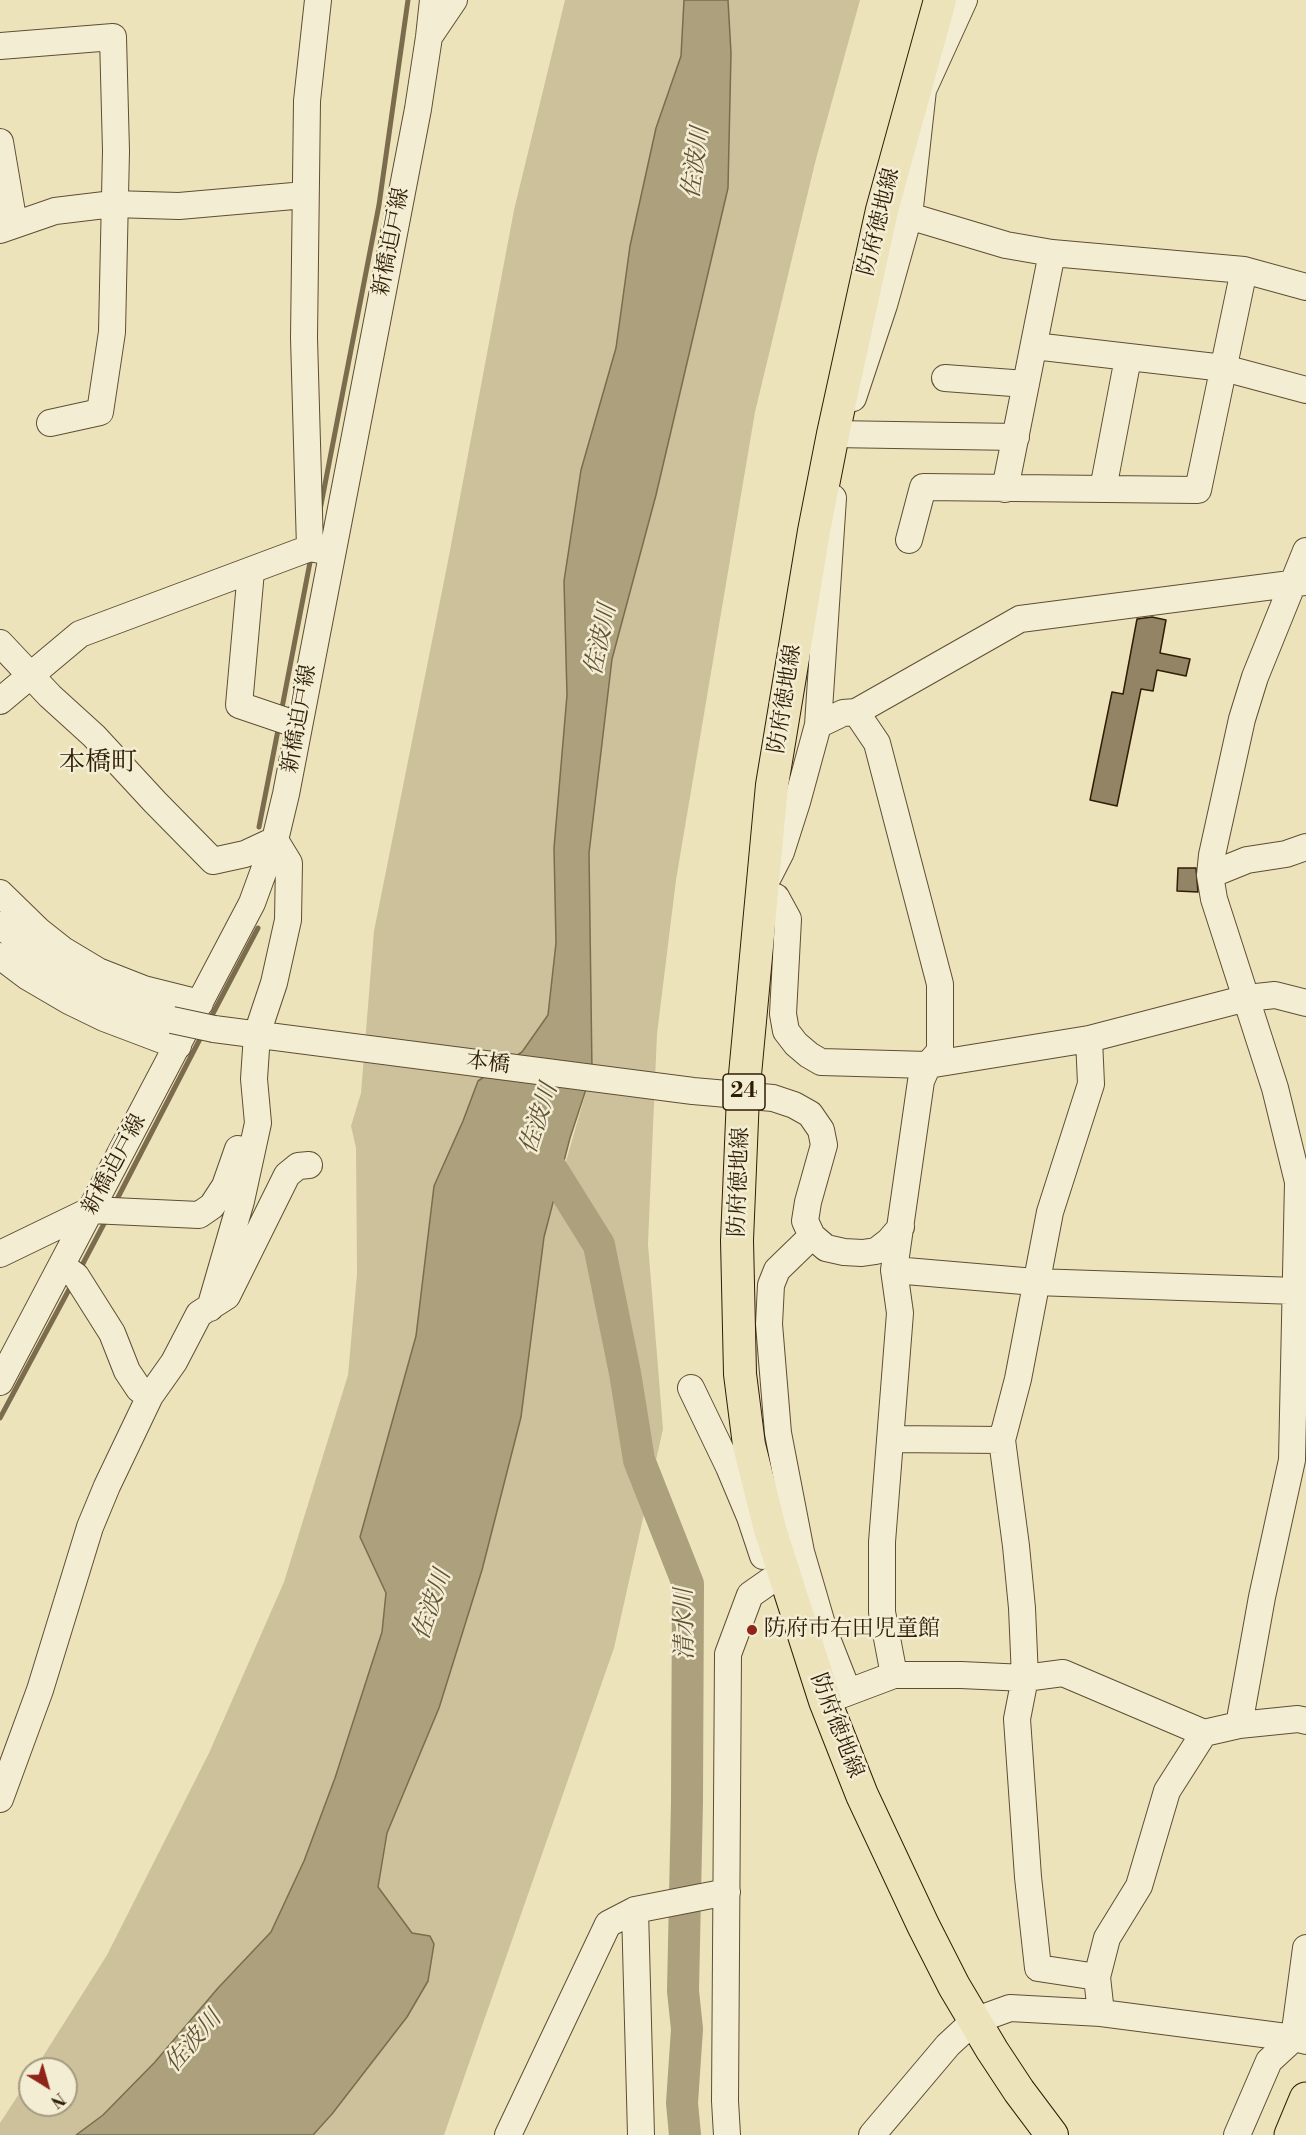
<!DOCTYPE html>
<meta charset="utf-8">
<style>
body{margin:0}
#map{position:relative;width:1306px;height:2135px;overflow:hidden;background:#ede3bb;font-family:"Libre Bodoni",serif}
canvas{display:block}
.north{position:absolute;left:18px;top:2057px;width:60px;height:60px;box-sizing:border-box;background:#f3edd3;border:2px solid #a59a81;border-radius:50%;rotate:143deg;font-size:16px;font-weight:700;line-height:24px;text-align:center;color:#2f1d06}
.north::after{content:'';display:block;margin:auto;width:21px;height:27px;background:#8f2418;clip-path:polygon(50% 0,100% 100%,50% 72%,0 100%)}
</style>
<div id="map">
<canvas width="1306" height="2135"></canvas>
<div class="north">N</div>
</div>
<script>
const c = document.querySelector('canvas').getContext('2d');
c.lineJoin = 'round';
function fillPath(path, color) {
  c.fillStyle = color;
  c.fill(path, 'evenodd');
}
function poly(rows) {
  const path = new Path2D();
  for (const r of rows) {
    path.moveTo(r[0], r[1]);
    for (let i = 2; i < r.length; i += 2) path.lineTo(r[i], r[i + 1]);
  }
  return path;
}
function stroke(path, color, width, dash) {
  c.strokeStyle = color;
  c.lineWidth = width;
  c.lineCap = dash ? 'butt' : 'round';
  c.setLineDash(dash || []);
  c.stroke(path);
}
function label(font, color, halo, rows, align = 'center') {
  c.font = font + ' "Libre Bodoni","Noto Serif JP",serif';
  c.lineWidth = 5;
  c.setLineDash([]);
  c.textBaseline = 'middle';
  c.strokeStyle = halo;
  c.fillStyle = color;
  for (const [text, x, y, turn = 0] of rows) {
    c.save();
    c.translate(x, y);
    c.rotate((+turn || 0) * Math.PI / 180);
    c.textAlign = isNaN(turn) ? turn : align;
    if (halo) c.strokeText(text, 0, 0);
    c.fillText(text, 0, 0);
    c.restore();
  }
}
fillPath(poly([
 [565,0,684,0,681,56,656,128,630,246,616,348,564,581,567,695,554,848,556,943,548,1015,522,1052,478,1081,463,1121,434,1186,416,1336,360,1537,386,1593,382,1632,335,1778,304,1861,271,1932,218,1988,155,2062,103,2115,76,2135,0,2135,0,2123,30,2077,30,2105,66,2105,66,2069,35,2069,107,1955,209,1753,284,1582,348,1375,357,1274,356,1148,351,1126,361,1093,374,931,448,561,514,210],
 [728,0,860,0,816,159,755,412,676,880,657,1034,648,1244,663,1429,614,1648,444,2135,313,2135,332,2114,430,1936,412,1934,378,1887,387,1833,439,1708,482,1570,521,1417,544,1237,592,1071,589,853,612,659,656,495,731,53]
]), '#cdc19c');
const water = poly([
 [684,0,728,0,731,53,728,188,656,495,612,659,589,853,592,1071,570,1138,544,1237,521,1417,482,1570,439,1708,387,1833,378,1887,412,1933,430,1936,434,1944,428,1981,407,2017,332,2114,313,2135,76,2135,103,2115,155,2062,218,1988,271,1932,304,1861,335,1778,382,1632,386,1593,360,1537,416,1336,434,1186,463,1121,478,1081,522,1052,548,1015,556,943,554,848,567,695,564,581,581,470,616,348,630,246,656,128,681,56,684,0]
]);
fillPath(water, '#aca07d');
stroke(water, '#7a6c4d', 1.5);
stroke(poly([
 [320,510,379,205,408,0],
 [281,713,311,557],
 [259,827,279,725],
 [209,1021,258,928],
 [114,1205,202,1035],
 [79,1271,107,1218],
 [0,1418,72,1284]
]), '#7a6c4d', 5);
stroke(poly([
 [536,1144,599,1245,625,1373,639,1460,688,1584,687,1801,683,1991,687,2029,682,2103,685,2135]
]), '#aca07d', 32);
const building = poly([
 [1152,617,1166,620,1160,653,1190,659,1186,676,1157,670,1153,691,1141,689,1117,806,1090,800,1112,692,1123,694,1137,619,1152,617],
 [1178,868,1196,868,1198,892,1177,891,1178,868]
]);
fillPath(building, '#928464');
stroke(building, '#2f1d06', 1.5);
const minor = poly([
 [431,34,454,0],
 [0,46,113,37,116,151,112,332,100,412,50,423],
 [0,142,14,224],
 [909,216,1006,245,1052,253,1244,270,1306,287],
 [0,230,55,211,113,204,179,206,305,195],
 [1034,346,1224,368,1306,390],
 [945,378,1026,384],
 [853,398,884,305,909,216,923,90,964,0],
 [833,434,1016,437],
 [1005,489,1052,253],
 [1103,489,1128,358],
 [833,498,818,725,797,802,781,852,761,891,776,897,788,919,783,1014,786,1031,796,1044,809,1055,821,1062,928,1065,1089,1039,1247,998,1275,995,1306,1003],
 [909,540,923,487,1198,490,1244,270],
 [310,548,304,338,307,101,318,0],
 [251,571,239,705,298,725],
 [0,643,50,696,94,736,155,802,213,861,245,854,275,840,289,863,288,920,274,983,257,1034,254,1079,258,1123,241,1201,210,1308],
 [0,701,80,634,310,548,325,551],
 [856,712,877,743,940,984,940,1051,928,1065,921,1081,894,1270,900,1313,882,1542,882,1612,894,1675],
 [818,725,843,713,856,712,1020,619,1306,582],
 [1210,875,1247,860,1286,854,1306,847],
 [0,893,39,931,63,950,98,971,144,989,200,1003],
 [0,925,56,970,100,994,137,1010,172,1020],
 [0,956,28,977,69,1001,104,1018,178,1046],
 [214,1029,693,1091,773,1098,794,1105,810,1114,821,1130,824,1145,808,1202,805,1221,812,1236,826,1248,844,1252,862,1253,876,1251,889,1241,901,1227],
 [1089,1039,1091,1084,1050,1212,1018,1379,1002,1440,1016,1546,1022,1608,1025,1678,1017,1719,1028,1877,1038,1968,1097,1977,1101,2013],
 [812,1236,777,1270,771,1285,769,1324,778,1433,801,1552,824,1631,848,1692],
 [0,1254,91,1210,199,1215,212,1206,225,1186,238,1149],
 [62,1266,76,1276,112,1333,127,1371,139,1389,150,1396],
 [894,1270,1035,1282,1296,1291],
 [0,1382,252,903,275,840,286,794,418,109,429,37,433,0],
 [691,1388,729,1467,750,1517,763,1556],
 [890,1439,1002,1440],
 [825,1701,894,1675,961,1675,1025,1678,1063,1673,1204,1733,1239,1725,1298,1719,1306,1721],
 [1239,1725,1262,1597,1292,1460,1298,1182,1275,1088,1214,899,1210,875,1212,855,1242,719,1255,677,1306,551],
 [0,1799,40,1690,90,1527,107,1486,150,1396,174,1362,199,1314,227,1296,287,1175,298,1166,309,1165],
 [635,1910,641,2135],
 [1097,1977,1107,1938,1139,1886,1167,1791,1204,1733],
 [508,2135,608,1924,635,1910,727,1892],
 [727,2135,725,2101,728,1654,750,1595,770,1581,784,1575],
 [872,2135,948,2045,974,2021,1010,2008,1101,2013,1294,2038,1306,2041],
 [1237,2135,1269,2061,1294,2038,1306,1948]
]);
const major = poly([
 [940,0,882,210,833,434,814,531,772,785,743,1096,737,1240,740,1374,749,1445,770,1529,825,1701,862,1795,923,1925,954,1986,992,2050,1019,2091,1052,2135]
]);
const highway = poly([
 [1291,2135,1306,2099]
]);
stroke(minor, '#5e4e33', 28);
stroke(major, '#2f1d06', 34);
stroke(highway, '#2f1d06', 35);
stroke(minor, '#f3edd3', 26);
stroke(major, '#ede3bb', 32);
stroke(highway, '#ede3bb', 33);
const minorBridge = poly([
 [172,1020,214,1029]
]);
stroke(minorBridge, '#5e4e33', 28, []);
stroke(minorBridge, '#f3edd3', 26);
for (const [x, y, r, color] of [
 [752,1630,6,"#8f2418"]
]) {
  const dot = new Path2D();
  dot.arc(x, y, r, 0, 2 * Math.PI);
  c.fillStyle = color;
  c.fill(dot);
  stroke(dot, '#f3edd3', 2);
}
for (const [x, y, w] of [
 [744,1092,42]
]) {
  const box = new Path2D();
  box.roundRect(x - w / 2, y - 18, w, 36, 4.5);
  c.fillStyle = '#f3edd3';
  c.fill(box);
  stroke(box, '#2f1d06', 1.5);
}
label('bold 21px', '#2f1d06', null, [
 ["24",744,1092]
]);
label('22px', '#2f1d06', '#f3edd3', [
 ["防府徳地線",880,222,-76],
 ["新橋迫戸線",392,242,-79],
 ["防府徳地線",786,699,-81],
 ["新橋迫戸線",300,719,-80],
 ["本橋",488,1064,7],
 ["新橋迫戸線",115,1165,-62],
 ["防府徳地線",740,1182,-88],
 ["防府徳地線",836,1726,69]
]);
label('22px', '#2f1d06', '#f3edd3', [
 ["防府市右田児童館",764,1630]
], 'left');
label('italic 24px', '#615136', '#f3edd3', [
 ["佐波川",697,163,-82],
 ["佐波川",602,640,-78],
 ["佐波川",540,1119,-72],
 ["佐波川",433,1605,-71],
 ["清水川",686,1624,-91],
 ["佐波川",194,2042,-49]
]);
label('26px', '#2f1d06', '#f3edd3', [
 ["本橋町",98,764]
]);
</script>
